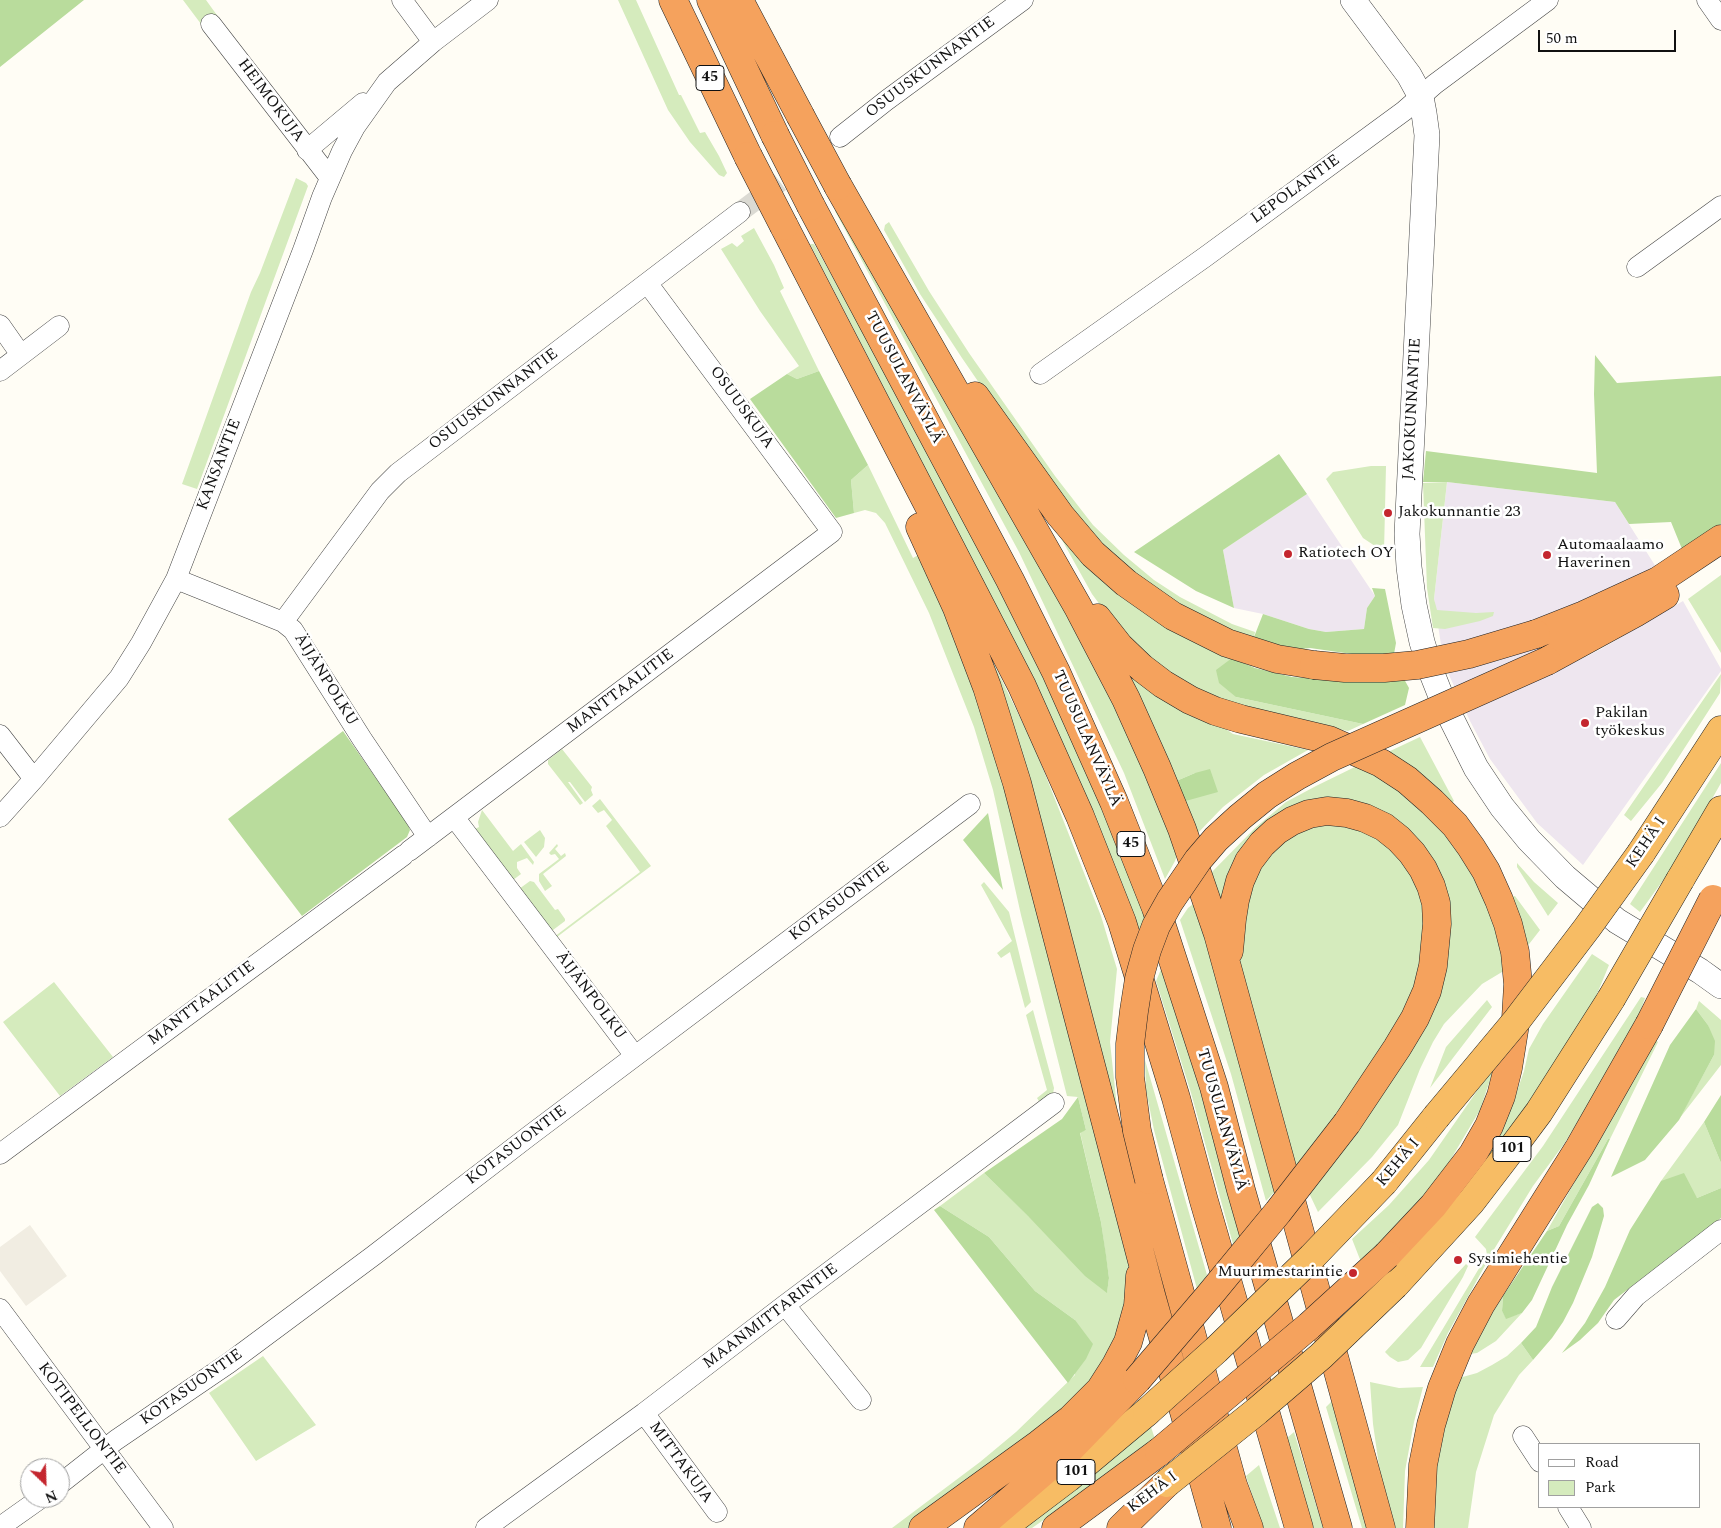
<!DOCTYPE html>
<meta charset="utf-8">
<style>
body{margin:0}
#map{position:relative;width:1721px;height:1528px;overflow:hidden;background:#fffdf5;font-family:Spectral,serif}
canvas{display:block}
.legend{position:absolute;left:1538px;top:1443px;width:162px;height:65px;box-sizing:border-box;background:#fff;border:1px solid #a0a0a0;margin:0;padding:6px 9px;list-style:none;font-size:15px;color:#111}
.legend li{display:flex;align-items:center;gap:10px;height:25px}
.legend b{width:25px;border:1px solid #a0a0a0}
.north{position:absolute;left:20px;top:1458px;width:50px;height:50px;box-sizing:border-box;background:#fff;border:1px solid #a0a0a0;border-radius:50%;rotate:156deg;font-size:14px;font-weight:700;line-height:20px;text-align:center;color:#111}
.north::after{content:'';display:block;margin:auto;width:18px;height:22px;background:#c4262e;clip-path:polygon(50% 0,100% 100%,50% 72%,0 100%)}
.scale{position:absolute;left:1538px;top:30px;width:138px;height:22px;box-sizing:border-box;border:2px solid #111;border-top:0;padding-left:6px;font-size:15px;line-height:18px;white-space:nowrap;color:#111;-webkit-text-stroke:4px #fff;paint-order:stroke}
</style>
<div id="map">
<canvas width="1721" height="1528"></canvas>
<ul class="legend">
<li><b style="height:6px;background:#fff"></b>Road</li>
<li><b style="height:14px;background:#d5ebbd"></b>Park</li>
</ul>
<div class="north">N</div>
<div class="scale">50 m</div>
</div>
<script>
const c = document.querySelector('canvas').getContext('2d');
c.lineJoin = 'round';
function fillPath(path, color) {
  c.fillStyle = color;
  c.fill(path, 'evenodd');
}
function poly(rows) {
  const path = new Path2D();
  for (const r of rows) {
    path.moveTo(r[0], r[1]);
    for (let i = 2; i < r.length; i += 2) path.lineTo(r[i], r[i + 1]);
  }
  return path;
}
function stroke(path, color, width, dash) {
  c.strokeStyle = color;
  c.lineWidth = width;
  c.lineCap = dash ? 'butt' : 'round';
  c.setLineDash(dash || []);
  c.stroke(path);
}
function label(font, color, halo, rows, align = 'center') {
  c.font = font + ' Spectral,serif';
  c.lineWidth = 5;
  c.setLineDash([]);
  c.textBaseline = 'middle';
  c.strokeStyle = halo;
  c.fillStyle = color;
  for (const [text, x, y, turn = 0] of rows) {
    c.save();
    c.translate(x, y);
    c.rotate((+turn || 0) * Math.PI / 180);
    c.textAlign = isNaN(turn) ? turn : align;
    if (halo) c.strokeText(text, 0, 0);
    c.fillText(text, 0, 0);
    c.restore();
  }
}
fillPath(poly([
 [1447,482,1615,502,1656,567,1532,623,1540,647,1554,673,1601,649,1683,601,1721,669,1721,671,1583,865,1537,823,1490,759,1470,721,1444,664,1434,599],
 [1307,494,1375,596,1367,608,1364,629,1326,632,1309,629,1263,614,1234,608,1223,550]
]), '#eee6ef');
fillPath(poly([
 [183,0,206,0,219,18,204,28],
 [618,0,636,0,679,95,681,95,700,133,705,132,719,156,727,173,724,177,719,175,690,142,668,110],
 [296,178,306,183,308,186,197,489,182,484,251,292,260,273],
 [835,211,840,211,1075,621,1180,847,1175,861,1165,879,1124,773,1019,552],
 [889,222,929,291,969,353,1055,476,1093,525,1124,555,1154,580,1180,597,1232,624,1255,632,1254,637,1249,641,1175,604,1117,561,1047,482,962,358,920,294,884,230,885,225],
 [754,228,774,265,784,288,780,291,819,371,797,379,787,374,799,366,760,311,721,249,732,243,737,247,744,241,741,236],
 [810,244,814,244,865,335,999,586,1045,677,1103,806,1147,919,1138,931,1091,811,1035,682],
 [868,465,913,558,922,553,988,719,1129,1263,1130,1284,1117,1339,1080,1396,923,1519,908,1528,892,1528,980,1462,1016,1432,1075,1375,1075,1320,1035,1291,989,1237,940,1206,984,1173,1107,1292,1109,1278,1101,1222,1080,1132,1086,1130,1078,1097,1067,1096,1021,915,993,790,974,727,929,613,885,523,876,513,865,510,854,513,851,480],
 [1371,466,1386,466,1384,552,1363,538,1326,479,1333,472],
 [1447,482,1434,599,1437,610,1476,613,1494,612,1493,616,1480,621,1445,629,1433,628,1427,588,1423,483],
 [1057,531,1232,658,1236,697,1363,724,1348,731,1240,709,1168,676,1109,617,1092,594],
 [1721,575,1721,653,1688,599],
 [985,646,1034,746,1101,916,1117,969,1110,1042,1119,1126],
 [1114,653,1233,734,1308,750,1264,775,1223,807,1195,836,1182,802,1195,773,1174,782],
 [1721,674,1720,693,1662,783,1631,821,1624,815],
 [1420,737,1454,801,1450,804,1388,752],
 [562,749,592,787,591,790,593,795,585,802,570,782,568,782,583,803,580,805,548,764,548,760],
 [1363,763,1428,808,1481,877,1507,969,1482,984,1444,1024,1433,1042,1420,1069,1398,1125,1372,1157,1318,1212,1309,1193,1423,1025,1431,865,1307,804,1221,904,1211,873,1255,828,1286,802,1316,786],
 [1721,763,1721,783,1675,864,1640,912,1630,904],
 [600,799,651,866,557,937,554,937,640,872,606,826,612,820,604,810,598,813,592,806],
 [482,810,513,851,521,844,534,862,533,865,527,858,517,862,517,868,521,874,513,880,475,829,479,827,478,822],
 [1330,821,1378,836,1407,862,1425,907,1423,965,1404,1016,1336,1115,1296,1166,1241,972,1239,949,1250,887,1269,851,1297,830],
 [540,830,545,838,544,847,536,857,524,842],
 [557,844,558,846,555,849,561,856,565,853,566,856,543,874,552,886,545,891,539,881,539,874,559,859,555,854,551,855,549,853],
 [1517,863,1534,882,1558,903,1548,916,1517,867],
 [530,881,534,882,555,910,558,909,565,919,565,921,553,930,549,931,519,889],
 [984,882,1009,912,1031,1002,1025,1008,1010,952,1001,958,997,953,1012,941,981,885],
 [1515,896,1540,930,1526,948,1510,897],
 [1198,900,1280,1186,1266,1201,1231,1074,1180,920,1188,908],
 [1592,954,1609,965,1595,999,1503,1142,1446,1210,1498,1137,1513,1103,1524,1071,1529,1049,1543,1024],
 [1162,967,1203,1091,1241,1236,1233,1244,1191,1093,1156,981],
 [54,982,113,1057,60,1096,3,1022],
 [1641,997,1645,998,1634,1029,1564,1144,1533,1186,1493,1251,1448,1333,1433,1367,1420,1367,1487,1255,1486,1249,1475,1237,1543,1146],
 [1487,1000,1492,1007,1430,1088,1446,1047],
 [1699,1001,1721,1020,1721,1065,1679,1119,1714,1055,1708,1025,1696,1009],
 [1033,1010,1054,1088,1053,1094,1040,1103,1037,1098,1047,1090,1026,1015],
 [1655,1040,1658,1042,1610,1139,1608,1139,1559,1226,1547,1231],
 [1145,1060,1207,1275,1197,1289,1154,1130,1146,1090],
 [1495,1065,1480,1110,1439,1179,1406,1218,1361,1262,1352,1239,1389,1205,1429,1160],
 [1704,1122,1721,1163,1721,1188,1697,1198,1661,1181],
 [1466,1264,1468,1266,1463,1277,1421,1348,1408,1360,1398,1362,1390,1357,1385,1352],
 [1503,1296,1502,1311,1506,1318,1522,1313,1496,1341,1477,1353,1470,1354,1485,1324],
 [1521,1343,1533,1360,1519,1375,1494,1415,1476,1472,1468,1528,1432,1528,1435,1479,1438,1451,1447,1413,1459,1378,1477,1373,1492,1365,1507,1356],
 [263,1356,316,1425,256,1461,209,1393],
 [1370,1382,1399,1388,1423,1387,1414,1422,1405,1471,1403,1528,1394,1528,1380,1473,1373,1424],
 [1339,1394,1375,1528,1362,1528,1326,1407],
 [1151,1427,1156,1442,1032,1528,1023,1528],
 [1294,1432,1306,1471,1323,1528,1313,1528,1287,1438],
 [1259,1465,1280,1528,1263,1528,1246,1476]
]), '#d5ebbd');
fillPath(poly([
 [0,0,84,0,0,67],
 [1595,355,1617,383,1721,376,1721,524,1682,549,1671,522,1629,524,1615,502,1447,482,1423,482,1426,451,1597,473,1594,394],
 [819,371,868,465,851,480,854,513,836,518,750,399,787,374,797,379],
 [1279,454,1307,494,1223,550,1234,608,1196,591,1134,552],
 [1372,588,1385,589,1396,643,1394,654,1352,654,1310,648,1302,649,1277,645,1254,637,1263,614,1309,629,1326,632,1364,629,1367,608,1375,596],
 [1232,658,1255,668,1292,677,1335,680,1404,679,1409,688,1405,705,1363,724,1236,697,1219,683,1216,670],
 [343,731,408,824,410,830,407,837,302,916,228,819],
 [1210,769,1218,792,1182,802,1174,782,1195,773],
 [988,813,1003,890,963,840],
 [1696,1009,1708,1025,1715,1041,1714,1055,1679,1120,1645,1160,1611,1177,1670,1045],
 [1721,1095,1721,1163,1704,1122],
 [1078,1097,1086,1130,1080,1133,1101,1222,1106,1255,1109,1278,1107,1293,1085,1276,1028,1216,984,1173,1062,1119],
 [1608,1139,1610,1139,1589,1185,1567,1225,1532,1300,1522,1313,1506,1319,1502,1311,1503,1296,1547,1231,1559,1226],
 [1684,1173,1697,1198,1721,1188,1721,1218,1614,1300,1598,1323,1580,1340,1562,1353,1585,1323,1605,1287,1630,1230,1661,1181],
 [1598,1203,1603,1208,1604,1216,1592,1257,1573,1303,1563,1322,1552,1338,1533,1360,1521,1343,1536,1327,1552,1287,1592,1207],
 [940,1206,989,1237,1035,1291,1075,1320,1093,1344,1086,1359,1068,1383,934,1210]
]), '#b9dc9c');
fillPath(poly([
 [30,1225,67,1276,26,1306,0,1271,0,1247]
]), '#f1ede2');
stroke(poly([
 [740,212,840,137]
]), '#dbdad3', 20, [20, 10]);
const minor = poly([
 [402,0,433,42],
 [1707,0,1721,20],
 [211,24,330,178],
 [840,137,887,100,1023,0],
 [307,150,363,103],
 [1637,267,1721,206],
 [0,325,21,355],
 [0,371,59,326],
 [1040,374,1205,257,1404,111,1435,84,1548,0],
 [176,579,283,622,293,630,362,739,428,837],
 [283,622,380,491,398,473,740,212],
 [0,735,34,779],
 [0,817,34,779,119,678,141,643,176,579,303,250,322,197,342,151,355,127,387,82,433,42,488,0],
 [454,817,635,1056],
 [409,851,832,532,648,284],
 [0,1154,404,855],
 [785,1305,861,1400],
 [0,1309,163,1528],
 [1616,1319,1636,1296,1721,1230],
 [644,1413,717,1512],
 [1523,1436,1540,1462],
 [60,1484,116,1440,229,1363,373,1256,529,1136,970,804],
 [1568,1507,1581,1528],
 [0,1527,41,1498],
 [486,1528,644,1413,785,1305,1054,1103]
]);
const tertiary = poly([
 [1353,0,1409,75,1421,97,1424,113,1427,135,1407,534,1409,567,1414,605,1422,642,1431,671,1444,704,1476,768,1502,807,1529,840,1565,877,1617,921,1700,971,1721,986]
]);
const trunk = poly([
 [1641,853,1721,730],
 [1680,880,1721,810],
 [1384,1182,1436,1117],
 [1395,1285,1471,1202,1504,1159,1539,1112,1611,999],
 [1002,1528,1068,1478,1147,1412]
]);
const motorway = poly([
 [673,0,748,156],
 [711,0,775,135],
 [739,0,800,115],
 [838,186,1078,607,1126,699,1157,768,1182,829,1218,934,1381,1528],
 [811,206,1010,580,1056,672,1114,802,1156,908,1214,1087,1241,1190,1338,1528],
 [784,226,1022,686,1080,816,1122,922,1176,1098,1204,1201,1299,1528],
 [975,396,1060,515,1093,554,1126,583,1173,616,1227,643,1277,659,1314,665],
 [920,527,957,608,987,687,1017,783,1151,1295,1217,1528],
 [1097,618,1119,646,1142,668,1163,684,1190,700,1215,711,1241,719,1329,740,1381,763,1407,780,1432,802,1455,825,1471,847,1486,871,1499,900,1508,924,1515,952,1518,984,1516,1018,1508,1068,1501,1096,1489,1126,1473,1154,1433,1206,1387,1255],
 [1536,634,1584,615,1658,581,1721,539],
 [1547,661,1635,613,1665,595],
 [1229,951,1232,919,1235,900,1240,881,1249,861,1262,844,1276,831,1292,821,1309,814,1327,811,1347,813,1365,818,1384,827,1399,839,1412,853,1423,869,1431,886,1436,903,1437,924,1433,966,1427,991,1415,1018,1397,1048,1347,1123],
 [1149,1180,1233,1485,1249,1528],
 [923,1528,1039,1444,1071,1419,1100,1390,1116,1365,1128,1342,1138,1306,1140,1276],
 [978,1528,1070,1449,1137,1380],
 [1056,1528,1159,1452],
 [1121,1528,1167,1483],
 [1420,1528,1423,1465,1431,1425,1442,1388,1460,1344,1481,1304,1579,1148,1649,1025]
]);
stroke(minor, '#444', 21);
stroke(tertiary, '#444', 26);
stroke(trunk, '#222', 29);
stroke(motorway, '#222', 29);
stroke(minor, '#fff', 20);
stroke(tertiary, '#fff', 25);
stroke(trunk, '#f7bc64', 28);
stroke(motorway, '#f5a25d', 28);
const trunkBridge = poly([
 [1611,999,1680,880],
 [1436,1117,1517,1020,1587,928,1641,853],
 [1147,1412,1216,1350,1312,1257,1384,1182],
 [1167,1483,1257,1411,1321,1356,1395,1285]
]);
const motorwayBridge = poly([
 [800,115,838,186],
 [775,135,811,206],
 [748,156,784,226],
 [1314,665,1345,668,1384,668,1417,665,1469,654,1536,634],
 [1649,1025,1713,899],
 [1149,1180,1137,1131,1130,1077,1130,1044,1134,1011,1139,979,1147,950,1156,926,1170,901,1198,860,1216,839,1240,817,1267,795,1297,776,1332,757,1547,661],
 [1137,1380,1208,1297,1278,1212,1347,1123],
 [1159,1452,1309,1326,1387,1255]
]);
stroke(trunkBridge, '#222', 29, []);
stroke(motorwayBridge, '#222', 29, []);
stroke(trunkBridge, '#f7bc64', 28);
stroke(motorwayBridge, '#f5a25d', 28);
for (const [x, y, r, color] of [
 [1388,513,5,"#c4262e"],
 [1288,554,5,"#c4262e"],
 [1547,555,5,"#c4262e"],
 [1585,723,5,"#c4262e"],
 [1458,1260,5,"#c4262e"],
 [1353,1273,5,"#c4262e"]
]) {
  const dot = new Path2D();
  dot.arc(x, y, r, 0, 2 * Math.PI);
  c.fillStyle = color;
  c.fill(dot);
  stroke(dot, '#fff', 2);
}
for (const [x, y, w] of [
 [710,78,28],
 [1131,844,28],
 [1512,1149,38],
 [1076,1472,38]
]) {
  const box = new Path2D();
  box.roundRect(x - w / 2, y - 12.5, w, 25, 4);
  c.fillStyle = '#fff';
  c.fill(box);
  stroke(box, '#111', 1);
}
label('bold 15px', '#111', null, [
 ["45",710,78],
 ["45",1131,844],
 ["101",1512,1149],
 ["101",1076,1472]
]);
label('16px', '#111', '#fff', [
 ["OSUUSKUNNANTIE",931,68,-37],
 ["HEIMOKUJA",270,101,53],
 ["LEPOLANTIE",1296,190,-36],
 ["TUUSULANVÄYLÄ",903,378,62],
 ["OSUUSKUNNANTIE",494,400,-37],
 ["OSUUSKUJA",741,408,54],
 ["JAKOKUNNANTIE",1413,409,-87],
 ["KANSANTIE",220,465,-69],
 ["ÄIJÄNPOLKU",325,680,58],
 ["MANTTAALITIE",621,692,-37],
 ["TUUSULANVÄYLÄ",1086,739,66],
 ["KEHÄ I",1647,843,-56],
 ["KOTASUONTIE",840,902,-37],
 ["ÄIJÄNPOLKU",590,996,53],
 ["MANTTAALITIE",202,1004,-37],
 ["TUUSULANVÄYLÄ",1221,1120,74],
 ["KOTASUONTIE",517,1146,-37],
 ["KEHÄ I",1399,1163,-50],
 ["MAANMITTARINTIE",771,1317,-37],
 ["KOTASUONTIE",192,1388,-35],
 ["KOTIPELLONTIE",81,1419,53],
 ["MITTAKUJA",680,1463,54],
 ["KEHÄ I",1153,1493,-37]
]);
label('16px', '#111', '#fff', [
 ["Jakokunnantie 23",1398,513],
 ["Automaalaamo",1557,546],
 ["Haverinen",1557,564],
 ["Ratiotech OY",1298,554],
 ["Pakilan",1595,714],
 ["työkeskus",1595,732],
 ["Sysimiehentie",1468,1260],
 ["Muurimestarintie",1343,1273,"right"]
], 'left');
</script>
